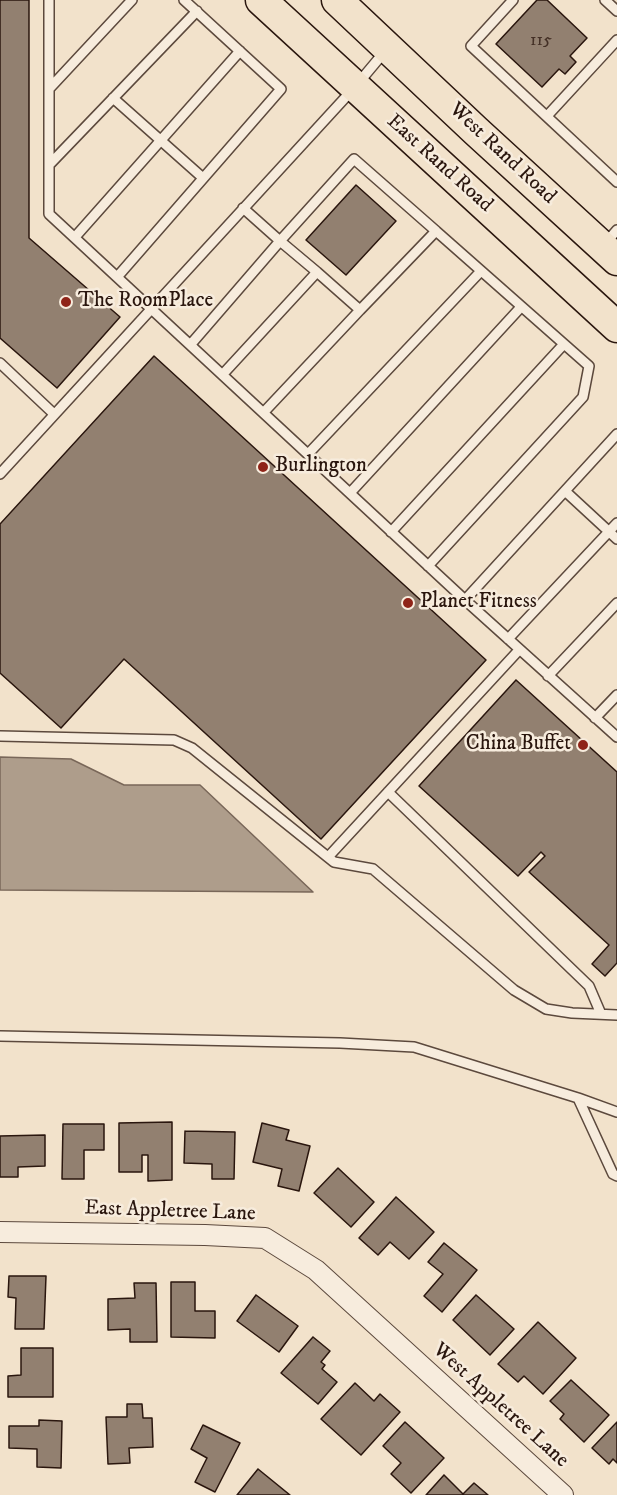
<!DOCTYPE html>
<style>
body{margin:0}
canvas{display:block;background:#f2e2cb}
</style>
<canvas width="617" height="1495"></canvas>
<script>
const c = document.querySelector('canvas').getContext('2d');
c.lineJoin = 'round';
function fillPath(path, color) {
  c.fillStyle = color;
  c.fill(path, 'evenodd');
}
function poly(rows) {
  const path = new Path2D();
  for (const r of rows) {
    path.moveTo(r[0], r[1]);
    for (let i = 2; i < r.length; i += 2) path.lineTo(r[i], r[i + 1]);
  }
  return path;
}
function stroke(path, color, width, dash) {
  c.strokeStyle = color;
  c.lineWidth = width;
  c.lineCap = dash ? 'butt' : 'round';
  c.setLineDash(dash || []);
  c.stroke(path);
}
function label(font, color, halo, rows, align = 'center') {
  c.font = font + ' "IM FELL DW Pica",serif';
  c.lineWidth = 5;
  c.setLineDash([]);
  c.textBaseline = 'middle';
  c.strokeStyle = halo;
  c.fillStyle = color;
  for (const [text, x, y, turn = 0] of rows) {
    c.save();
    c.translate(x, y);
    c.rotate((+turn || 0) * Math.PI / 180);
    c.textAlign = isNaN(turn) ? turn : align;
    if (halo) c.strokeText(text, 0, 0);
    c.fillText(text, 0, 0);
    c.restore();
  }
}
const water = poly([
 [0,757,71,759,124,785,200,785,313,892,0,890,0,757]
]);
fillPath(water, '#ae9d8b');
stroke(water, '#796759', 1.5);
const building = poly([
 [0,0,29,0,29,238,120,317,57,388,0,338,0,0],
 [537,0,547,0,587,38,570,56,576,62,565,74,559,69,542,87,496,44,537,0],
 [356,185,396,221,346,275,306,240,356,185],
 [154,356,486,660,321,839,124,659,61,728,0,673,0,524,154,356],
 [516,680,617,772,617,963,605,976,592,964,609,945,529,872,545,856,541,852,518,876,419,786,516,680],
 [172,1122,172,1180,148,1181,148,1155,142,1155,142,1172,119,1172,119,1123,172,1122],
 [262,1123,289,1130,286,1140,310,1146,299,1191,278,1186,282,1169,253,1162,262,1123],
 [63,1124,104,1124,104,1150,84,1150,84,1179,62,1179,63,1124],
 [185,1131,235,1132,234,1179,212,1179,212,1164,184,1163,185,1131],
 [45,1135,45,1166,18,1167,18,1177,0,1177,0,1136,45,1135],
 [338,1168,374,1202,351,1227,314,1193,338,1168],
 [396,1197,434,1232,409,1259,390,1242,378,1255,359,1238,396,1197],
 [444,1243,477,1270,442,1312,424,1296,443,1274,428,1262,444,1243],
 [9,1276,46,1276,44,1329,15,1329,16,1298,8,1297,9,1276],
 [171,1282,195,1282,195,1311,215,1311,215,1338,171,1337,171,1282],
 [134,1283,156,1283,157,1342,130,1342,130,1329,108,1330,108,1299,135,1298,134,1283],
 [256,1295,298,1326,279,1352,237,1321,256,1295],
 [476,1295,514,1329,490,1355,453,1320,476,1295],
 [538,1322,576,1358,543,1394,524,1376,518,1382,498,1364,538,1322],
 [313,1337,330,1351,321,1362,325,1365,322,1369,337,1382,318,1404,281,1373,313,1337],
 [21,1348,53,1348,53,1397,8,1397,8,1376,21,1375,21,1348],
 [571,1380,609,1415,584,1442,560,1419,564,1414,550,1401,571,1380],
 [355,1383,374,1401,380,1394,400,1412,361,1455,321,1419,355,1383],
 [127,1404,142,1404,143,1418,152,1418,153,1447,129,1448,130,1463,108,1464,106,1417,127,1417,127,1404],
 [39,1420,62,1421,61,1468,37,1467,37,1449,9,1448,9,1426,39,1426,39,1420],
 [405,1422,444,1458,411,1493,391,1474,401,1463,383,1446,405,1422],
 [617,1422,617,1463,613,1459,609,1464,592,1448,617,1422],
 [203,1425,240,1443,215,1492,195,1482,207,1458,191,1449,203,1425],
 [258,1469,290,1495,237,1495,258,1469],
 [444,1475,463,1494,474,1483,488,1495,426,1495,444,1475]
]);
fillPath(building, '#928070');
stroke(building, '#2a160e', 1.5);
const lane = poly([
 [49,0,49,214,465,600,617,737],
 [513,0,471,46,617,182],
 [605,0,617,11],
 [49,89,132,0],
 [113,98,203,178],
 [547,116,617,40],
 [49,165,197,11],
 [75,237,240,51],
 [604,245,617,230],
 [118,276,281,89,184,0],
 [191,344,280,241,354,159,436,231,360,310,317,272,280,241,243,208],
 [0,363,54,414],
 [223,374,317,272],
 [264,412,360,310],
 [308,454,481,271],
 [0,474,355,87,386,50],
 [565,491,617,539],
 [350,493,521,307],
 [391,532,564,344],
 [428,566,583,397,589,366,436,231],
 [465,600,617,434],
 [508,639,617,523],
 [548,676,617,603],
 [595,718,617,695],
 [0,736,174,740,192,748,334,862,373,869,514,990,546,1009,572,1013,617,1015],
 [388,792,589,986,601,1014],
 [329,856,519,650],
 [0,1036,340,1043,414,1047,578,1098,617,1112],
 [578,1098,613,1174,617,1176]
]);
const street = poly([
 [0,1232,205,1235,265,1238,316,1270,563,1495]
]);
const primary = poly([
 [261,0,617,327],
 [337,0,476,131,617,260]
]);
stroke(lane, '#5c493d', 12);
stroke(street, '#5c493d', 22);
stroke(primary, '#2a160e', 33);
stroke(lane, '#f7ecdd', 9);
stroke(street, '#f7ecdd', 20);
stroke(primary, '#f2e2cb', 30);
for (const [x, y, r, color] of [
 [66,302,6,"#8f2418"],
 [263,467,6,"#8f2418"],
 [408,603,6,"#8f2418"],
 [583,745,6,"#8f2418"]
]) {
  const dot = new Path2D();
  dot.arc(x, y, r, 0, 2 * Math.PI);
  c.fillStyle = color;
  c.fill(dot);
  stroke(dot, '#f7ecdd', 2);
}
label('18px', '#443026', null, [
 ["115",541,41]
]);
label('21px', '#2a160e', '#f7ecdd', [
 ["West Rand Road",502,154,43],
 ["East Rand Road",439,164,42],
 ["East Appletree Lane",170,1212,2],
 ["West Appletree Lane",500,1406,42]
]);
label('21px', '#2a160e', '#f7ecdd', [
 ["The RoomPlace",78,302],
 ["Burlington",275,467],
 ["Planet Fitness",420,603],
 ["China Buffet",571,745,"right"]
], 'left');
</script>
